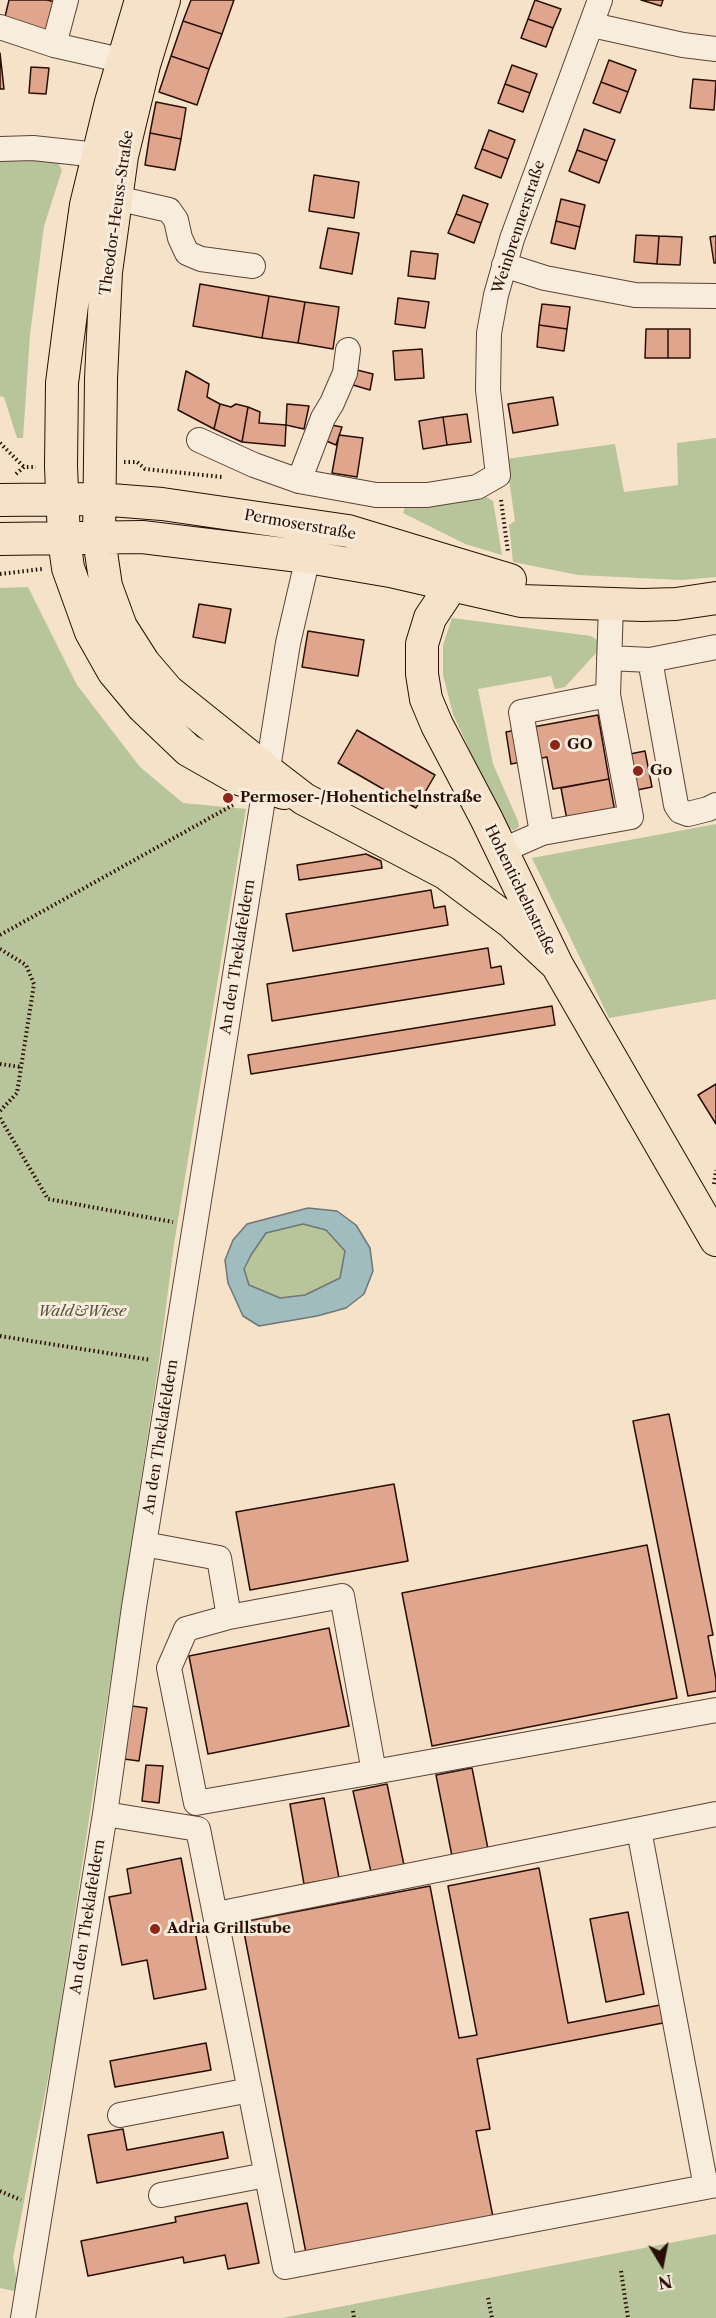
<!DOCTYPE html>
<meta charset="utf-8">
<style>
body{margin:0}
#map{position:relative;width:716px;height:2318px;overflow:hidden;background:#f5e2c9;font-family:"Libre Caslon Text",serif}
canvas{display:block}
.north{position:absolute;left:632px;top:2234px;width:60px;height:60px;-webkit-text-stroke:4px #f8ecdc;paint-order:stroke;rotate:170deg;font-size:16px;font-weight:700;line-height:24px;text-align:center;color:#290e05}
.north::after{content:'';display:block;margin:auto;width:21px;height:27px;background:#290e05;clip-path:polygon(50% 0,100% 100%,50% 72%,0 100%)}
</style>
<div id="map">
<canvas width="716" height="2318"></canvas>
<div class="north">N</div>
</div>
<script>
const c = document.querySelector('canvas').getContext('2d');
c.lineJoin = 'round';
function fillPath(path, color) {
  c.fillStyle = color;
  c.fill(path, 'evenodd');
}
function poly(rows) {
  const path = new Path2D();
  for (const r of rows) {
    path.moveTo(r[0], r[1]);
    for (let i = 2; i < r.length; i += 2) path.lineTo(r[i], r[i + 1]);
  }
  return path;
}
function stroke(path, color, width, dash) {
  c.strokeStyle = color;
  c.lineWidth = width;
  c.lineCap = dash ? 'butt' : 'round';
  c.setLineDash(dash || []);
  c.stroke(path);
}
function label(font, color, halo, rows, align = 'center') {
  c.font = font + ' "Libre Caslon Text",serif';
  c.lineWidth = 6;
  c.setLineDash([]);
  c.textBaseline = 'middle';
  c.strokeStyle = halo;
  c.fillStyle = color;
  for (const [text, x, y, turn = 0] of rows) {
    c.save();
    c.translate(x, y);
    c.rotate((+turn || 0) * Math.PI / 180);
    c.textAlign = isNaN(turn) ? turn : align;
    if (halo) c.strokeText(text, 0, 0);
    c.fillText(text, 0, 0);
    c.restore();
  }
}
fillPath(poly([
 [0,159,56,159,62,170,44,226,30,335,23,438,17,438,4,397,0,396],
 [716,438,716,577,681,580,578,575,513,562,509,525,515,521,506,459,615,444,624,492,678,485,677,443],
 [480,493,493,501,502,555,465,544,403,513,407,502],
 [28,587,77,685,140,767,183,803,246,809,174,1244,159,1361,55,2042,13,2258,19,2292,0,2288,0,588],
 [452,618,591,636,597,640,599,647,596,653,565,687,555,689,551,676,478,689,493,764,518,821,519,827,514,830,506,829,453,714,443,675,443,645],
 [716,824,716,999,609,1018,532,858],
 [303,1224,326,1230,345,1251,340,1278,305,1295,280,1298,249,1285,244,1269,251,1255,266,1233],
 [716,2234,716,2318,282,2318]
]), '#b8c499');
const water = poly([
 [308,1208,337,1211,356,1225,370,1248,373,1271,364,1294,346,1308,317,1316,259,1326,243,1316,228,1283,225,1260,233,1240,247,1224,308,1208],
 [303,1224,326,1230,345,1251,340,1278,305,1295,280,1298,249,1285,244,1269,251,1255,266,1233,303,1224]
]);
fillPath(water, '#a0bcbf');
stroke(water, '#707675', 1.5);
const building = poly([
 [9,0,47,0,55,2,47,32,4,21,9,0],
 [191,0,234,0,222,34,183,21,191,0],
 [535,0,561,9,553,28,528,19,535,0],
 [641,0,663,0,661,6,641,0],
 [528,19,553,28,546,47,521,38,528,19],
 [183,21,222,34,209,69,171,56,183,21],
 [0,53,4,89,0,89,0,53],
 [171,56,209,69,197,105,159,92,171,56],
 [609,60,636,70,628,92,601,82,609,60],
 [512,65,537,74,530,93,505,84,512,65],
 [31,67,49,68,46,94,29,93,31,67],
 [693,79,716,81,714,110,690,108,693,79],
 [601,82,628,92,620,113,593,103,601,82],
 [505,84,530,93,523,112,498,103,505,84],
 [156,102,186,108,181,139,150,133,156,102],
 [584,129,615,140,607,161,577,150,584,129],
 [489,130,515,140,508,159,482,149,489,130],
 [150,133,181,139,175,170,145,165,150,133],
 [482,149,508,159,501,178,475,168,482,149],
 [577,150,607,161,599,183,569,171,577,150],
 [314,175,359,182,354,218,309,211,314,175],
 [463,195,488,204,481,223,456,214,463,195],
 [561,199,585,205,580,227,556,221,561,199],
 [456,214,481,223,474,243,448,233,456,214],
 [556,221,580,227,575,249,551,243,556,221],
 [328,228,359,233,352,274,320,268,328,228],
 [636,235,659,236,657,264,634,262,636,235],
 [659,236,682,237,680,265,657,264,659,236],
 [716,236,716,263,714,263,710,237,716,236],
 [411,251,438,254,435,279,408,276,411,251],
 [200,284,269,296,262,338,193,326,200,284],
 [269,296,305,302,298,343,262,338,269,296],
 [398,298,429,302,425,328,395,324,398,298],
 [305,302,339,307,333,349,298,343,305,302],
 [542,304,570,307,567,329,539,325,542,304],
 [539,325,567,329,564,351,537,347,539,325],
 [646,329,668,329,668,358,645,358,646,329],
 [668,329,690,329,690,358,668,358,668,329],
 [422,349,424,378,395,380,393,351,422,349],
 [357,370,373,374,370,390,353,385,357,370],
 [186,371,209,384,207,397,220,404,214,429,178,410,186,371],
 [553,397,558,425,513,433,508,404,553,397],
 [220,404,231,407,236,404,248,407,242,442,214,429,220,404],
 [287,404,309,406,304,429,286,425,287,404],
 [248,407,260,412,259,423,286,425,285,446,242,442,248,407],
 [467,414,471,442,447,445,443,417,467,414],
 [443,417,447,445,423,449,419,421,443,417],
 [331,425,342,427,336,445,324,440,331,425],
 [339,435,363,438,357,477,332,473,339,435],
 [199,604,231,609,225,643,193,637,199,604],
 [308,631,364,640,358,676,302,667,308,631],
 [598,715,609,779,553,789,547,757,511,764,506,732,598,715],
 [357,730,435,775,416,808,338,763,357,730],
 [645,751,652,787,632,791,625,755,645,751],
 [609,779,615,812,567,820,561,788,609,779],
 [366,854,381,861,382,868,299,880,297,865,366,854],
 [431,890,434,908,445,906,448,925,293,951,286,914,431,890],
 [488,948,491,968,501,966,504,984,272,1021,267,984,488,948],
 [552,1006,555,1025,251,1074,248,1055,552,1006],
 [716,1084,716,1124,698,1095,716,1084],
 [669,1414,713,1635,708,1636,716,1679,716,1691,688,1696,633,1421,669,1414],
 [394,1484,408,1561,250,1590,236,1512,394,1484],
 [647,1545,677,1698,432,1746,402,1593,647,1545],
 [329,1628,349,1726,208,1754,189,1656,329,1628],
 [132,1706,147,1708,139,1761,124,1759,132,1706],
 [146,1765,163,1766,159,1803,142,1801,146,1765],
 [472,1768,488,1849,452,1856,436,1775,472,1768],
 [387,1784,404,1865,371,1872,353,1791,387,1784],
 [324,1798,339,1878,304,1884,290,1804,324,1798],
 [181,1858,206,1989,154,1999,147,1960,122,1965,109,1897,131,1893,127,1869,181,1858],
 [539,1868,568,2023,660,2005,663,2023,477,2059,490,2129,476,2131,493,2217,306,2253,242,1922,430,1886,459,2038,477,2035,448,1886,539,1868],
 [628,1912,644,1994,606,2002,590,1919,628,1912],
 [206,2043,211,2070,115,2087,110,2061,206,2043],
 [123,2129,127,2150,223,2132,228,2158,97,2183,88,2135,123,2129],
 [247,2203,259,2263,228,2269,225,2255,184,2263,183,2257,88,2276,81,2241,176,2222,175,2217,247,2203]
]);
fillPath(building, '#e0a58d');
stroke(building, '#290e05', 1.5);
const minor = poly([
 [592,25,683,45,716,49],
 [0,27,54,45,138,64],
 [54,45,66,0],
 [0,149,33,148,98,155],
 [116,198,169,210,176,220,180,238,187,253,201,259,253,266],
 [504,265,545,278,635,295,716,296],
 [199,440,254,465,299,481,376,495,427,495,477,487,498,475,488,390,489,333,496,295,512,239,600,0],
 [299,481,323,418,332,403,345,373,348,350],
 [609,658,650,660,716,647],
 [650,660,676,805,680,811,688,814,708,809,716,805],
 [542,833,521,712,608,695],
 [501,851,542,833,631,817,608,695,611,605],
 [144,1544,219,1558,229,1617],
 [374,1772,342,1596,229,1617,186,1629,169,1668,196,1803,374,1772,716,1710],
 [105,1814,198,1829,285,2267,716,2185],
 [639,1830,706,2187],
 [217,1914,716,1814],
 [120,2115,250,2090],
 [161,2195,266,2175],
 [23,2318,105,1814,134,1607,288,643,308,557]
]);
const major = poly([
 [141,0,111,102,86,205,74,290,62,383,61,466,64,539,68,568,91,632,113,671,143,707,188,750,239,779,284,793],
 [164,0,144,65,122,156,106,272,101,379,99,539,106,586,121,627,144,663,168,691,269,772,304,799,445,873,512,923,557,965],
 [0,500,98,499,162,504,348,531,510,580],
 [0,539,142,537,308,557,390,571,521,601,643,605,676,604,716,598],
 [452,585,430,618,422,644,422,674,426,699,437,725,486,818,557,965,716,1240]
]);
stroke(minor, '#5c4336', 26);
stroke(major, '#290e05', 34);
stroke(poly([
 [0,443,24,467],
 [124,462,137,462,145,469,222,477],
 [16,474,24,467,36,467],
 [501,500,508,552],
 [0,574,42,569],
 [0,935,233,805],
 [0,949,26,965,34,984,17,1093,0,1111],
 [0,1064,21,1067],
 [0,1118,48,1199,173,1222],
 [714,1184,716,1170],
 [0,1336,151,1360],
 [0,2191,21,2200],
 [621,2271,628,2318],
 [488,2298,492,2318],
 [353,2311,354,2318]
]), '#290e05', 4, [1.5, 3]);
stroke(minor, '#f8ecdc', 24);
stroke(major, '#f5e2c9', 32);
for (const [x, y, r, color] of [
 [555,745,6,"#8f2418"],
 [638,771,6,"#8f2418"],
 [228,798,6,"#8f2418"],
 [155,1929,6,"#8f2418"]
]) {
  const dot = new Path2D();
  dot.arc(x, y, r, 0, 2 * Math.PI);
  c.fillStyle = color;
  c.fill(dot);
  stroke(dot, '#f8ecdc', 2);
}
label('15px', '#290e05', '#f8ecdc', [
 ["Theodor-Heuss-Straße",117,213,-82],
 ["Weinbrennerstraße",519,227,-72],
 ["Permoserstraße",300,525,10],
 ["Hohentichelnstraße",520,890,64],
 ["An den Theklafeldern",238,957,-81],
 ["An den Theklafeldern",161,1437,-81],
 ["An den Theklafeldern",88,1917,-81]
]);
label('bold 15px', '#290e05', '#f8ecdc', [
 ["GO",567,745],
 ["Go",650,771],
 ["Permoser-/Hohentichelnstraße",240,798],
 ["Adria Grillstube",167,1929]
], 'left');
label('italic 15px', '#5b4e39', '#f8ecdc', [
 ["Wald&Wiese",82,1312]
]);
</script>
